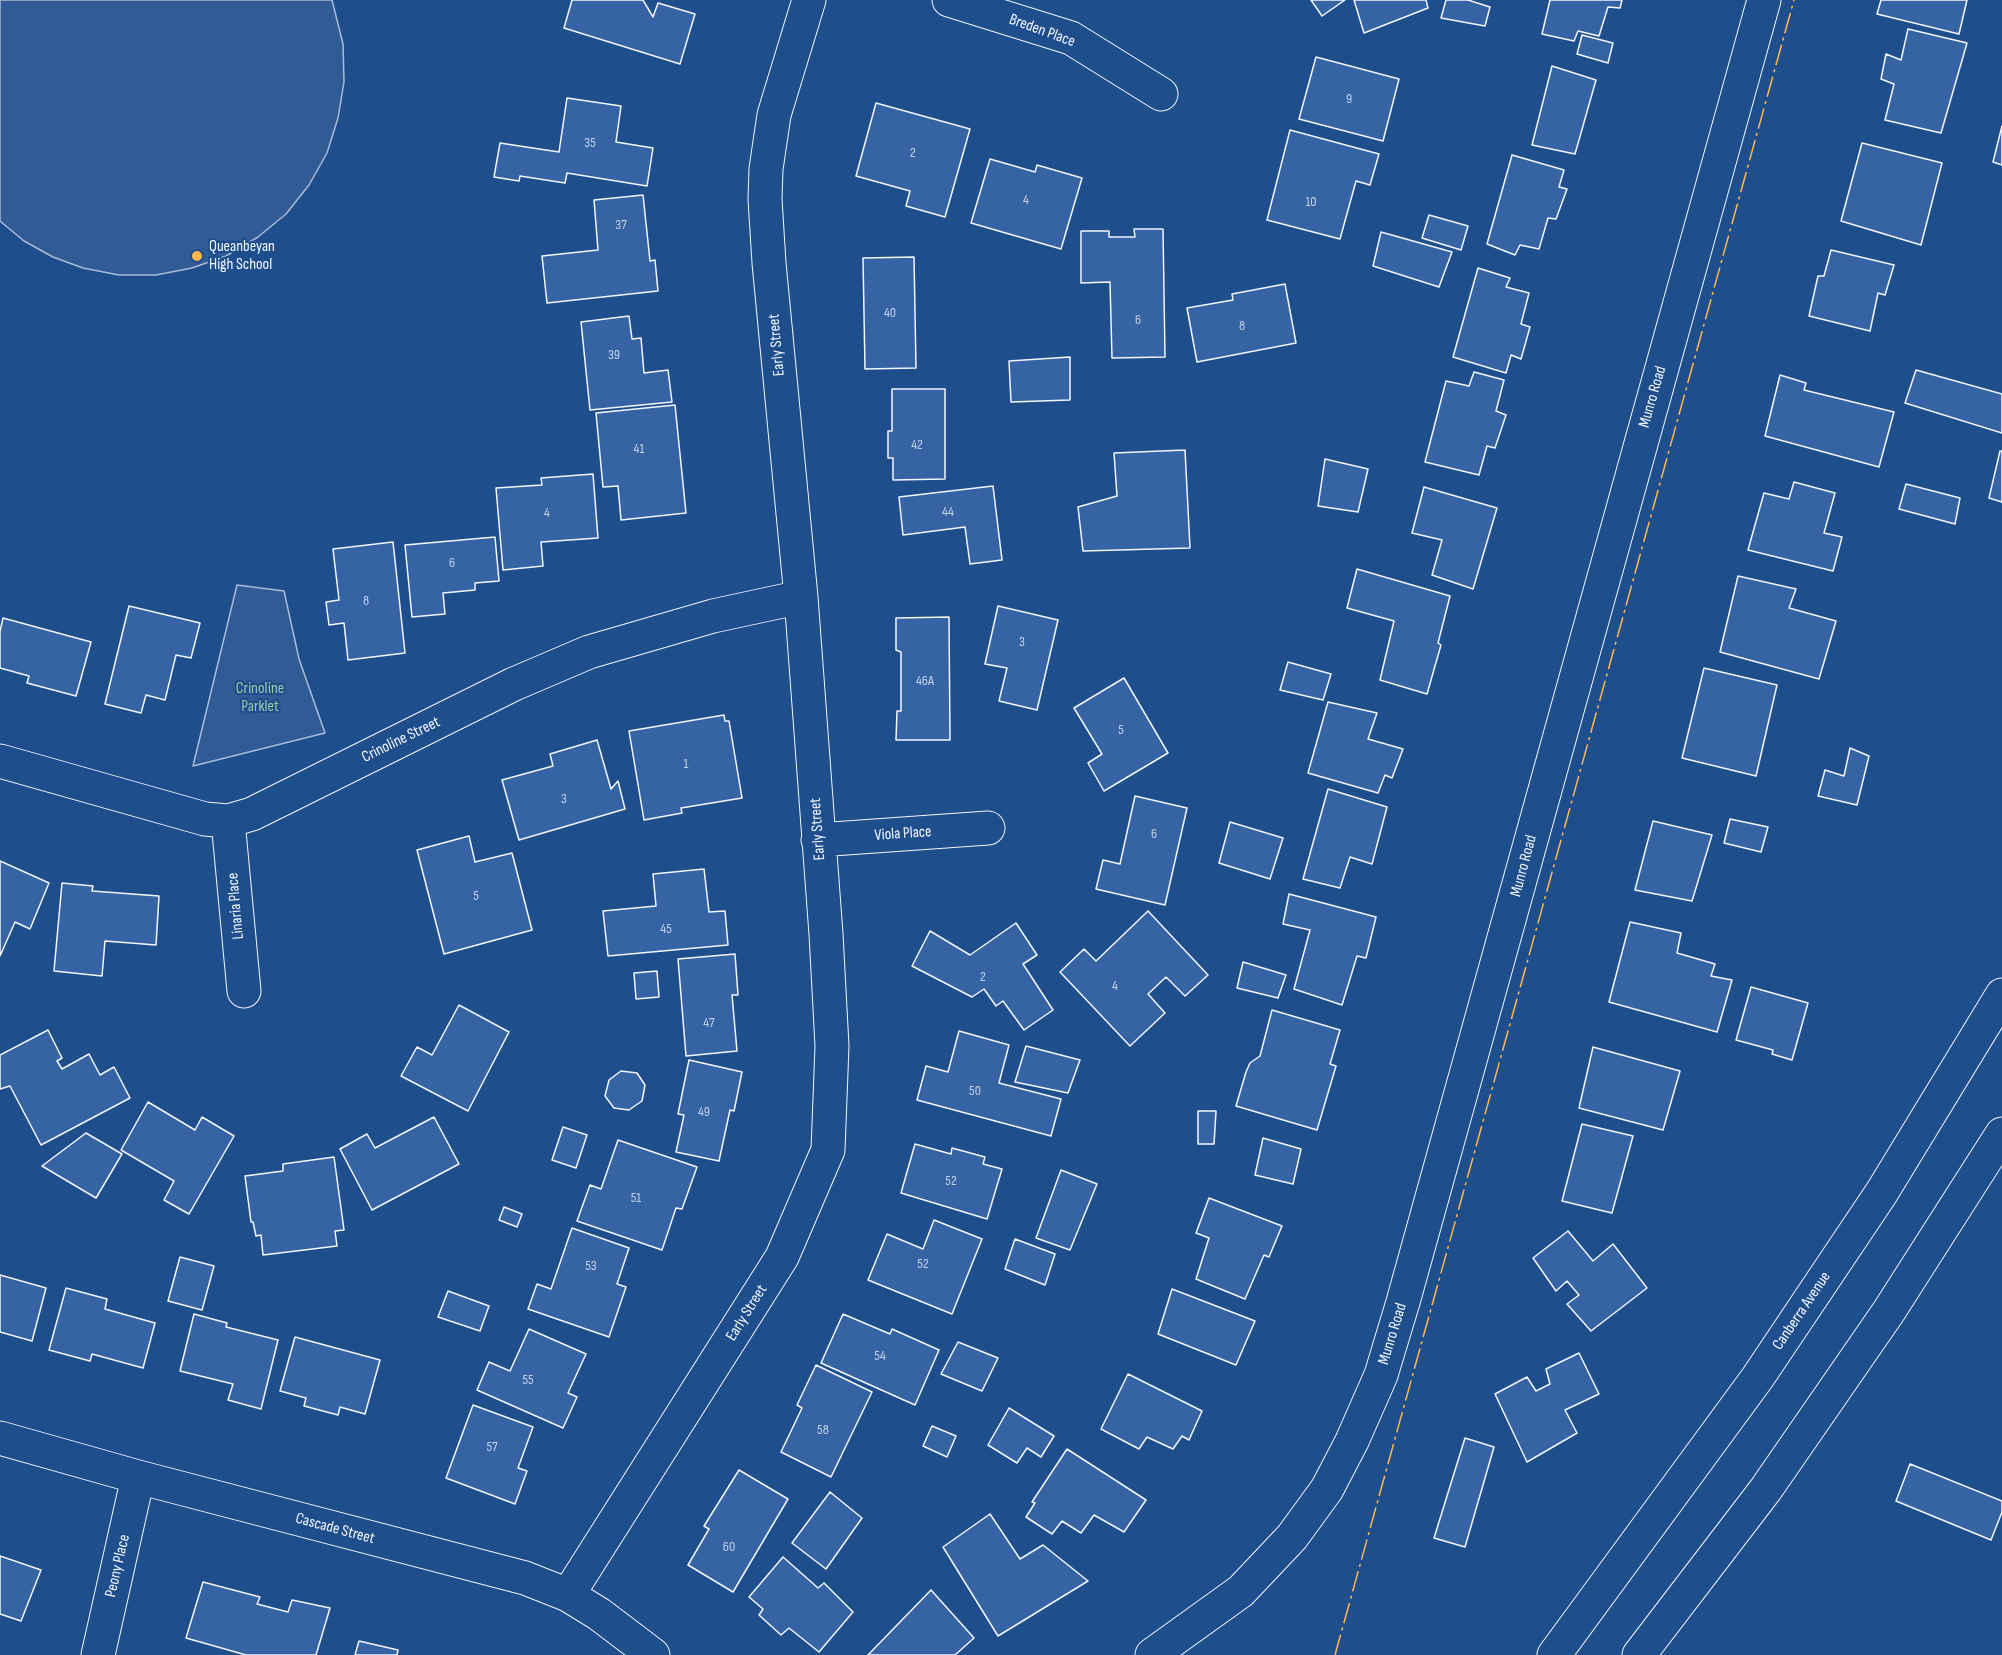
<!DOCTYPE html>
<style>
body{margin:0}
canvas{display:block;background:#1f4e8c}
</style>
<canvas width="2002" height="1655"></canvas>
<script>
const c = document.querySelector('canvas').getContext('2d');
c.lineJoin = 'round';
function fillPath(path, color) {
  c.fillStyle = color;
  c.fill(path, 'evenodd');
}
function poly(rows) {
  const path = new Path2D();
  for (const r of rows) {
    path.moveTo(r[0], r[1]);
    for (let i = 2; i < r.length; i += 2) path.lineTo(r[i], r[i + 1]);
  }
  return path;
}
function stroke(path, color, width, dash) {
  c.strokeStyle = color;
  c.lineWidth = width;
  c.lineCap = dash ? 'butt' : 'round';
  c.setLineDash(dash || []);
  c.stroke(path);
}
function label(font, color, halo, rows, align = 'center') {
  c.font = font + ' "Sofia Sans Condensed",sans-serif';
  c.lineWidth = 4.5;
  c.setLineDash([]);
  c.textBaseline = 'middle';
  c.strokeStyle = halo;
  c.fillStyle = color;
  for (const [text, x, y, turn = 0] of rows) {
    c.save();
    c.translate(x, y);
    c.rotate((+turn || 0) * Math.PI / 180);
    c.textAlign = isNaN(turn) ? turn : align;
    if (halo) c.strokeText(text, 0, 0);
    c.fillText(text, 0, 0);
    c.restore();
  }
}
const built = poly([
 [0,0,332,0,343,44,344,82,338,118,327,153,309,185,286,214,258,237,226,256,192,268,156,275,119,275,83,268,53,257,24,241,0,221,0,0],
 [237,585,284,591,299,659,325,733,193,766,237,585]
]);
fillPath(built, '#305b95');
stroke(built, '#a8bbd7', 1.5);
const building = poly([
 [572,0,643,0,653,17,658,3,695,14,680,64,564,28,572,0],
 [1311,0,1345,0,1322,16,1311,0],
 [1354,0,1426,0,1428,8,1364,33,1354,0],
 [1446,0,1468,0,1490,7,1485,26,1441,18,1446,0],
 [1550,0,1622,0,1620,8,1608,7,1599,36,1578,31,1574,41,1542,34,1550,0],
 [1881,0,1967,0,1959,34,1877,14,1881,0],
 [1908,29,1967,43,1941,133,1885,120,1894,84,1881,79,1886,54,1901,60,1908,29],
 [1582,35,1613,43,1608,63,1577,54,1582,35],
 [1316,57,1399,79,1383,141,1299,119,1316,57],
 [1552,66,1596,80,1575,154,1532,145,1552,66],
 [567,98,621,106,616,142,653,148,647,186,567,173,565,183,520,176,519,181,494,177,500,143,559,152,567,98],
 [876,103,970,129,945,217,906,206,910,191,856,176,876,103],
 [2002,126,2002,165,1993,162,2002,126],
 [1290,130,1379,154,1370,185,1356,181,1340,239,1267,220,1290,130],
 [1862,143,1942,163,1921,245,1841,221,1862,143],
 [1512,155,1564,170,1559,187,1567,189,1556,219,1548,218,1539,249,1520,245,1515,255,1487,244,1512,155],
 [990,159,1035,172,1037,165,1082,178,1061,249,971,223,990,159],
 [643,195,650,261,655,260,658,291,547,303,542,256,598,250,594,200,643,195],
 [1429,215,1468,226,1461,250,1422,238,1429,215],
 [1134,229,1163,229,1165,357,1112,358,1110,282,1081,283,1081,231,1109,231,1109,237,1135,237,1134,229],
 [1381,232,1452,252,1439,287,1373,266,1381,232],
 [1831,250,1894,265,1885,295,1878,293,1870,331,1809,316,1818,276,1824,276,1831,250],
 [914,257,916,368,865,369,863,258,914,257],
 [1478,268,1510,278,1506,287,1529,293,1521,324,1530,327,1521,359,1511,355,1506,373,1453,357,1478,268],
 [1285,284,1296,343,1197,362,1187,308,1233,300,1232,294,1285,284],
 [629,316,632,339,641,338,644,373,668,370,672,402,590,410,581,322,629,316],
 [1070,357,1070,400,1011,402,1009,361,1070,357],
 [1916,370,2002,394,2002,433,1905,403,1916,370],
 [1474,372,1504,380,1496,411,1506,415,1495,448,1487,446,1479,475,1425,462,1446,381,1469,386,1474,372],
 [1780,375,1806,383,1804,390,1894,412,1879,467,1765,436,1780,375],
 [892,389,945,389,945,479,893,480,893,458,888,458,888,431,892,431,892,389],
 [675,405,686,513,621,520,618,486,603,487,596,413,675,405],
 [1185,450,1190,548,1083,551,1078,507,1117,496,1114,453,1185,450],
 [2000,451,2002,451,2002,502,1989,498,2000,451],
 [1325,459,1368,469,1358,512,1318,506,1325,459],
 [593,474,598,538,541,542,543,566,503,570,496,488,542,485,541,478,593,474],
 [1794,482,1835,493,1824,533,1842,537,1833,571,1748,550,1764,493,1789,499,1794,482],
 [1906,484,1960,498,1955,524,1899,509,1906,484],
 [993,486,1002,560,970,564,965,527,903,535,899,497,993,486],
 [1424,487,1497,508,1473,589,1432,575,1442,540,1412,533,1424,487],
 [495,537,499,581,475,583,475,590,443,593,445,614,412,617,405,545,495,537],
 [393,542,405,653,348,660,344,623,329,625,326,602,339,600,333,549,393,542],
 [1357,569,1450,596,1438,643,1441,645,1427,694,1380,680,1394,621,1347,608,1357,569],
 [1738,576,1796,589,1789,608,1836,621,1819,679,1720,652,1738,576],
 [129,606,200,623,191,658,176,655,165,700,146,695,141,713,105,704,129,606],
 [998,606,1058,620,1037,710,999,701,1007,668,985,664,998,606],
 [949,617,950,740,896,740,897,711,901,711,901,652,896,650,896,618,949,617],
 [3,618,91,642,76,696,27,683,29,676,0,668,0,631,3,618],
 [1288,662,1331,674,1323,700,1280,690,1288,662],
 [1704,668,1777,685,1756,776,1682,758,1704,668],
 [1124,678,1168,753,1104,791,1088,763,1102,754,1074,708,1124,678],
 [1328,702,1377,713,1368,739,1403,749,1392,778,1385,775,1378,793,1308,773,1328,702],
 [724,715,725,721,729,721,742,798,681,808,682,813,644,820,629,731,724,715],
 [597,740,611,789,618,781,625,809,519,840,502,780,553,766,550,754,597,740],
 [1850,748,1869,756,1857,805,1818,796,1825,770,1844,776,1850,748],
 [1328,789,1387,807,1372,864,1350,857,1340,888,1303,879,1328,789],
 [1135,796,1187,808,1165,905,1096,889,1103,860,1120,864,1135,796],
 [1730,819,1768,827,1761,852,1724,843,1730,819],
 [1653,821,1712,835,1692,901,1635,890,1653,821],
 [1230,822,1283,838,1270,879,1219,863,1230,822],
 [469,836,475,862,512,853,532,930,444,954,417,850,469,836],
 [0,861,49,883,30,929,15,922,0,956,0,861],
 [704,869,709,912,725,911,728,945,608,956,603,911,656,906,653,874,704,869],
 [62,883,93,886,92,891,159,896,156,945,105,941,102,976,54,971,62,883],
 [1289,894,1376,917,1366,958,1357,956,1342,1005,1294,989,1310,930,1283,924,1289,894],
 [1148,911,1208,975,1185,996,1166,977,1148,994,1165,1013,1130,1046,1060,972,1084,949,1096,961,1148,911],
 [1630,922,1681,933,1677,953,1715,964,1711,976,1732,980,1717,1032,1609,1002,1630,922],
 [1016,923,1037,955,1023,964,1053,1010,1024,1030,1003,1001,996,1006,984,989,972,997,912,966,930,931,970,955,1016,923],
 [735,954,738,995,732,995,737,1051,686,1056,678,959,735,954],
 [1243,962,1286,975,1278,998,1237,988,1243,962],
 [657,971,659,997,636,999,634,973,657,971],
 [1751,987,1808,1003,1792,1060,1772,1054,1773,1050,1736,1040,1751,987],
 [459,1005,509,1032,468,1111,401,1076,417,1047,432,1055,459,1005],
 [1272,1010,1340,1030,1330,1064,1336,1066,1317,1130,1236,1106,1246,1072,1250,1063,1260,1056,1272,1010],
 [48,1030,62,1058,57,1061,62,1069,89,1054,100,1075,114,1067,130,1098,41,1145,10,1086,0,1089,0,1055,48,1030],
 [959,1031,1009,1045,999,1083,1061,1099,1051,1136,917,1100,926,1066,948,1072,959,1031],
 [1026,1046,1080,1060,1068,1093,1015,1082,1026,1046],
 [1593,1047,1680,1071,1663,1130,1579,1108,1593,1047],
 [689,1060,742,1072,734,1111,730,1110,719,1161,676,1152,684,1115,678,1114,689,1060],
 [621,1071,637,1073,645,1085,642,1101,629,1110,614,1108,605,1096,609,1080,621,1071],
 [148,1102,195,1130,202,1117,234,1136,189,1214,164,1200,174,1181,121,1150,148,1102],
 [1198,1111,1216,1111,1214,1144,1198,1144,1198,1111],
 [434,1117,459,1164,372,1210,340,1149,367,1134,375,1148,434,1117],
 [1582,1124,1633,1136,1612,1213,1562,1201,1582,1124],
 [563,1127,587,1135,576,1168,552,1160,563,1127],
 [86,1133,122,1154,96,1198,42,1166,86,1133],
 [1263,1138,1301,1149,1293,1184,1255,1175,1263,1138],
 [618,1140,697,1167,682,1209,676,1208,662,1250,577,1221,590,1185,601,1189,618,1140],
 [915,1144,951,1154,952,1148,985,1157,983,1164,1002,1169,987,1219,901,1193,915,1144],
 [334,1157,344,1230,335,1231,337,1246,263,1255,261,1235,256,1236,253,1222,251,1222,245,1176,283,1171,283,1164,334,1157],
 [1061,1170,1097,1184,1070,1250,1036,1238,1061,1170],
 [1209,1198,1282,1226,1269,1257,1264,1255,1245,1299,1196,1279,1209,1238,1196,1233,1209,1198],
 [504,1207,522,1214,517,1227,499,1220,504,1207],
 [934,1220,982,1239,952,1314,868,1280,887,1234,923,1249,934,1220],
 [572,1228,629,1248,617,1284,626,1287,609,1337,528,1309,537,1284,551,1289,572,1228],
 [1568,1231,1593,1261,1613,1244,1647,1288,1591,1331,1567,1304,1579,1295,1567,1281,1556,1291,1533,1258,1568,1231],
 [1015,1239,1055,1254,1045,1285,1005,1269,1015,1239],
 [180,1257,214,1266,202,1310,168,1301,180,1257],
 [0,1275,46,1288,32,1341,0,1332,0,1275],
 [66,1288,107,1299,105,1309,155,1323,143,1368,92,1354,90,1361,49,1350,66,1288],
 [1172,1289,1255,1321,1236,1365,1158,1334,1172,1289],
 [448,1291,489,1306,480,1331,438,1317,448,1291],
 [194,1314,227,1323,226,1327,278,1340,261,1409,228,1400,233,1384,180,1371,194,1314],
 [843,1314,890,1334,892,1329,939,1350,915,1405,821,1363,843,1314],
 [529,1329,586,1354,568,1393,577,1397,563,1428,477,1390,489,1362,510,1371,529,1329],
 [295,1337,380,1360,365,1414,340,1407,338,1415,304,1406,306,1398,280,1391,295,1337],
 [958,1342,998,1358,982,1391,941,1374,958,1342],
 [1579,1353,1599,1394,1565,1410,1577,1433,1527,1462,1495,1394,1527,1377,1536,1391,1550,1384,1546,1369,1579,1353],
 [816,1365,872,1392,831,1477,781,1452,802,1408,797,1405,816,1365],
 [1128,1374,1202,1411,1189,1440,1182,1436,1173,1449,1147,1437,1139,1449,1101,1429,1128,1374],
 [473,1405,533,1427,518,1468,527,1471,515,1504,446,1478,473,1405],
 [1009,1408,1054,1436,1041,1457,1027,1448,1017,1463,988,1445,1009,1408],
 [932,1426,956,1436,947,1457,923,1446,932,1426],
 [1465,1438,1494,1447,1465,1547,1434,1538,1465,1438],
 [1067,1449,1146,1500,1124,1532,1094,1515,1081,1533,1062,1521,1052,1534,1026,1517,1035,1503,1032,1502,1067,1449],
 [1910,1464,2002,1501,2002,1512,1991,1540,1896,1501,1910,1464],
 [739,1470,788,1499,733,1592,688,1565,709,1529,704,1526,739,1470],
 [830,1492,862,1518,826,1569,792,1543,830,1492],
 [990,1514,1020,1559,1043,1545,1088,1581,998,1636,943,1547,990,1514],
 [0,1556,41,1570,21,1621,0,1614,0,1556],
 [783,1557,818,1588,824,1583,853,1612,819,1652,789,1628,781,1635,759,1615,763,1609,749,1597,783,1557],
 [203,1582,260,1597,257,1604,288,1612,292,1600,330,1608,316,1655,246,1655,186,1638,203,1582],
 [931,1590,974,1638,955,1655,868,1655,931,1590],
 [359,1641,398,1650,397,1655,355,1655,359,1641]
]);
fillPath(building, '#3563a3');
stroke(building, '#f2f6ff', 1.5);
const street = poly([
 [949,0,1071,38,1161,94],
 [0,761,205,819,228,821,252,814,514,684,589,652,713,616,801,597],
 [228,821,244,991],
 [818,840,988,828],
 [0,1438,138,1477,525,1578,568,1595,599,1614,653,1655],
 [568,1595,782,1257,828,1150,832,1046,826,934,801,597,769,263,765,199,766,169,774,115,809,0],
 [98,1655,138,1477],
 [1152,1655,1241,1591,1292,1537,1327,1489,1352,1441,1381,1375,1403,1302,1764,0]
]);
const highway = poly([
 [1554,1655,1758,1377,1882,1192,2002,995],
 [1639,1655,1766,1489,1889,1311,2002,1134]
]);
stroke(street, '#f2f6ff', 35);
stroke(highway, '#f2f6ff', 35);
stroke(street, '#1f4e8c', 33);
stroke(highway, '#1f4e8c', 33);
stroke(poly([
 [1335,1655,1794,0]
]), '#ffb74d', 1.5, [21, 4.5, 3, 4.5]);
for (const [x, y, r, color] of [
 [197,256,6,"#ffb74d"]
]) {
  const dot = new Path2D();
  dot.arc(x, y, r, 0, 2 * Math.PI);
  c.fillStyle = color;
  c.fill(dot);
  stroke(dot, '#1f4e8c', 2);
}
label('14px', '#c3d1e8', null, [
 ["9",1349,99],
 ["35",590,143],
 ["2",913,153],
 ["4",1026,200],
 ["10",1311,202],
 ["37",621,225],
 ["40",890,313],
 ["6",1138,320],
 ["8",1242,326],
 ["39",614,355],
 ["42",917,445],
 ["41",639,449],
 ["44",948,512],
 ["4",547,513],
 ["6",452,563],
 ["8",366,601],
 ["3",1022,642],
 ["46A",925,681],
 ["5",1121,730],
 ["1",686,764],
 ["3",564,799],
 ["6",1154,834],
 ["5",476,896],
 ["45",666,929],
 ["2",983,977],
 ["4",1115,986],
 ["47",709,1023],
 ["50",975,1091],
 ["49",704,1112],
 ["52",951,1181],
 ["51",636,1198],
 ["52",923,1264],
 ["53",591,1266],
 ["54",880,1356],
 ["55",528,1380],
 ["58",823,1430],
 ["57",492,1447],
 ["60",729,1547]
]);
label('16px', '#f2f6ff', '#1f4e8c', [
 ["Breden Place",1042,31,20],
 ["Early Street",777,345,-95],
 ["Munro Road",1653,397,-74],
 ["Crinoline Street",401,740,-26],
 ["Early Street",818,829,-94],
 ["Viola Place",903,834,-4],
 ["Munro Road",1524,866,-75],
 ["Linaria Place",236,906,-95],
 ["Canberra Avenue",1802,1311,-56],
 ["Early Street",747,1313,-58],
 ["Munro Road",1393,1334,-73],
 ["Cascade Street",335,1529,15],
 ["Peony Place",118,1566,-77]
]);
label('16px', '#f2f6ff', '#1f4e8c', [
 ["Queanbeyan",209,247],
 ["High School",209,265]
], 'left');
label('16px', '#97c8a6', '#1f4e8c', [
 ["Crinoline",260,689],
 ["Parklet",260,707]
]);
</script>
